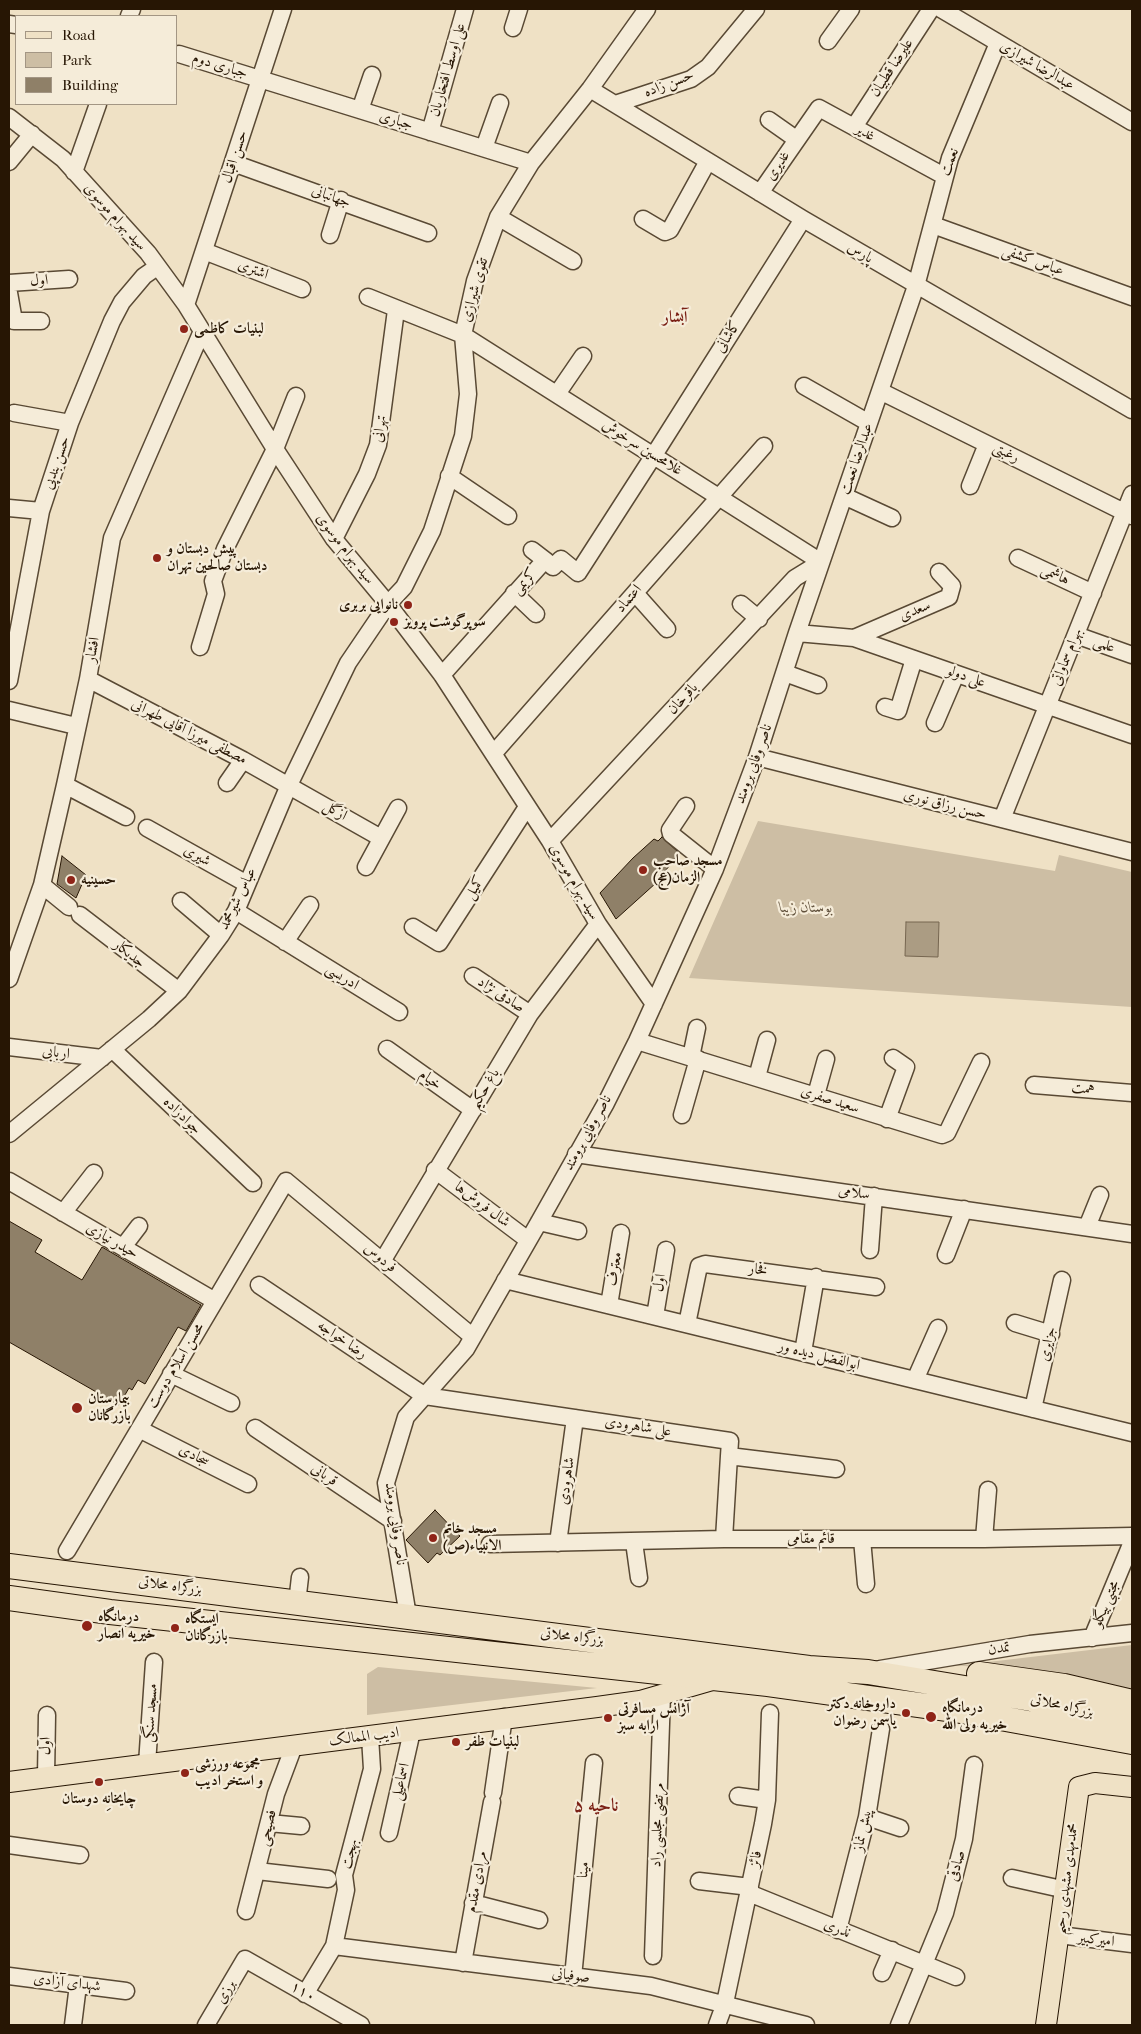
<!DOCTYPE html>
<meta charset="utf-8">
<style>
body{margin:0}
#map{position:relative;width:1141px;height:2034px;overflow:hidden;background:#efe1c5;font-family:"IM FELL French Canon",serif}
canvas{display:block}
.frame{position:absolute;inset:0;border:10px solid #271604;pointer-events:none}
.legend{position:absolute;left:15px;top:15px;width:162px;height:90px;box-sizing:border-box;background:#f5ecd9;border:1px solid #a39684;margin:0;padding:6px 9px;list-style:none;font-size:15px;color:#271604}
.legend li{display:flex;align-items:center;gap:10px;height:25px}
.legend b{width:25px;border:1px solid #a39684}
</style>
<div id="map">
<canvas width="1141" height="2034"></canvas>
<div class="frame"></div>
<ul class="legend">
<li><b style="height:6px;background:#efe1c5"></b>Road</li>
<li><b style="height:14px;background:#cdbea4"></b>Park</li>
<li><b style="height:14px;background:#8f8068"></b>Building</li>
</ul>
</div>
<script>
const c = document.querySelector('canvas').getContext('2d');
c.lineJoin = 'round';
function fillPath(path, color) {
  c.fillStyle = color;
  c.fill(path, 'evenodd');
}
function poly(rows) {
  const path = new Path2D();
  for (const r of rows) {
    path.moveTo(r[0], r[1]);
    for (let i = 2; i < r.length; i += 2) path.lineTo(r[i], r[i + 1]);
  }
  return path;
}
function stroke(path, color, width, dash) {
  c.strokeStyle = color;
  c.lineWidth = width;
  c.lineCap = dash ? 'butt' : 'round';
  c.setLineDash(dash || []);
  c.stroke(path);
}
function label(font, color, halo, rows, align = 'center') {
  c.font = font + ' "IM FELL French Canon",Amiri,serif';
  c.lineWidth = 4.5;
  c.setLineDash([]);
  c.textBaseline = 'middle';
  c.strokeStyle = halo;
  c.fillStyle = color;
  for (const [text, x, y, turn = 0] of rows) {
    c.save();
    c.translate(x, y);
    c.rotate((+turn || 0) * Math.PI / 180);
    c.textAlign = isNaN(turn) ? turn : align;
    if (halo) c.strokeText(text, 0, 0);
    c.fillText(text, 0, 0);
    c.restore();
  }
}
fillPath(poly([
 [758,821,1055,871,1059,855,1132,872,1132,1007,689,978],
 [1132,1645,1132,1692,1031,1671,937,1664,963,1665],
 [378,1667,597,1688,367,1715,367,1674]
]), '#cdbea4');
const water = poly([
 [906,922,939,922,938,957,905,956,906,922]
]);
fillPath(water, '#ab9c83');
stroke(water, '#766650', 1);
const building = poly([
 [662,837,679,853,656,883,616,919,600,893,633,858,654,839,658,841,662,837],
 [62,856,86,875,76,898,57,884,62,856],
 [9,1221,42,1240,35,1252,82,1280,102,1247,201,1305,186,1331,178,1327,145,1384,138,1380,132,1390,129,1388,119,1405,9,1342,9,1221],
 [435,1510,460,1536,440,1555,437,1553,428,1563,406,1540,435,1510]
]);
fillPath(building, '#8f8068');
stroke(building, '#271604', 1);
const minor = poly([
 [941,9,1132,122],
 [129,16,132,9],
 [9,24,16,25],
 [513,28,519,9],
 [828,41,851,9],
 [179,54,531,163],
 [590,89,803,219,1132,410],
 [615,104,691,79,708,67,756,9],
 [360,110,372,75],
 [9,117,63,159,148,253,186,305,275,449,334,539,388,604,442,675,550,841,598,924,654,1004],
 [769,120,796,139],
 [854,127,931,9],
 [430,132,465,9],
 [484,148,500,103],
 [9,162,32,134],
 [233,163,428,233],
 [74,172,98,104],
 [760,193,819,108,944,176],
 [498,217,573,261],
 [643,219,665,232,670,230,708,161],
 [933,225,1132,297],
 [330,235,341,200],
 [204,251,302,289],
 [9,283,69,279],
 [9,293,14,321,41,321],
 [368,297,463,335,821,562,795,578,550,841],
 [186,305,283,9],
 [804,386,869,423],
 [880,391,1132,516],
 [557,394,583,356],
 [14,413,70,423],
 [449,476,508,516],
 [970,486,987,444],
 [844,496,892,518],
 [9,508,41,511],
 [334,539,367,474,378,445,396,310],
 [532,550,545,560],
 [1018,558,1093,593],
 [514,593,536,614],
 [635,593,667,629],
 [741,604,759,619],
 [797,633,854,638,1132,735],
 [1076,635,1132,655],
 [854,638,949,597,952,586,939,572],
 [200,647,216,594,213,581,225,549,275,449,296,396],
 [785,673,818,685],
 [442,675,545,560,553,567,561,559,578,573,654,455,803,219],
 [88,679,243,760,381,838],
 [9,681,41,511,70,423,112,321,122,302,144,276,157,267],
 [885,707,898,711,914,659],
 [9,710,76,726],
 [935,723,956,674],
 [494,753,764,446],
 [757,757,1132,852],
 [227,783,243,760],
 [65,785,126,817],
 [686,806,670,830,671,834,715,869],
 [1002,819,1132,494],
 [147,828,247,884],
 [366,867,398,808],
 [42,885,69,907],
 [181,901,221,935],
 [236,911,399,1012],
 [80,915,179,991],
 [413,927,439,943,527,807],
 [285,942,310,905],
 [473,976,530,1014],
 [9,979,42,885,65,785,88,679,112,538,202,331],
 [637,1041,942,1135,947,1133,981,1062],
 [9,1047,102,1058],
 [112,1049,253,1183],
 [387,1049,473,1110],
 [691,1057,697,1028],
 [757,1077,767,1040],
 [1034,1085,1132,1093],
 [816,1095,826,1059],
 [682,1115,698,1059],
 [887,1119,906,1067,893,1058],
 [9,1134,149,1019,179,991,221,935,236,911,289,785,348,663,388,604,404,587,432,531,463,436,468,394,463,335,475,281,498,217,531,163,590,89,647,9],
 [576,1154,1132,1234],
 [435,1170,528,1240],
 [9,1181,215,1301],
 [63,1213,94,1173],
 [539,1222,578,1231],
 [1087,1227,1100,1195],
 [123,1247,139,1226],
 [870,1250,874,1196],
 [946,1255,964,1209],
 [383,1260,530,1014,598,924],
 [505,1280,1132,1433],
 [259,1285,425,1396,730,1441,729,1456,836,1469],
 [609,1305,621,1233],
 [655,1316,666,1250],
 [1015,1323,1051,1334],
 [687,1324,699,1266,705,1264,876,1287],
 [803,1352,816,1277],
 [171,1374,231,1403],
 [915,1380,938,1328],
 [1033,1409,1062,1280],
 [255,1428,393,1521],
 [139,1429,248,1484],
 [724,1539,729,1456],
 [862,1539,866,1584],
 [984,1539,988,1490],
 [634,1542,639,1578],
 [558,1543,575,1418],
 [490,1544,724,1539,984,1539,1132,1536],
 [67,1551,286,1181,473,1337],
 [297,1603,300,1577],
 [408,1616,386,1483,406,1417,466,1349,539,1222,606,1103,637,1041,715,869,757,757,797,633,916,286,950,158,998,43],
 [1092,1638,1132,1542],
 [880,1669,1030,1644,1132,1633],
 [147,1764,154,1662],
 [46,1777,47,1715],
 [493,1793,504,1717],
 [738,1796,767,1800],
 [867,1817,900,1828],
 [269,1823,301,1826],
 [389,1833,412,1731],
 [9,1845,80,1855],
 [257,1871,328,1879],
 [1012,1878,1066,1890],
 [699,1881,750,1887],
 [749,1893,956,1977],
 [473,1903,539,1920],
 [246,1911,276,1794,294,1746],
 [838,1930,867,1817,881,1729],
 [1059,1935,1132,1944],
 [334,1946,651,1986,806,2025],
 [653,1956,662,1695],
 [463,1963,492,1802],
 [882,1973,892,1950],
 [9,1976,126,1991],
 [573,1977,594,1763],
 [305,1994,334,1946,346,1890,344,1875,372,1769,370,1737],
 [73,2025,78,1985],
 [206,2025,245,1959,361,2025],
 [717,2025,725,2003,763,1824,767,1800,770,1713],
 [899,2025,945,1913,964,1839,974,1765]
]);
const major = poly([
 [9,1782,597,1707,640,1701,716,1679],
 [1046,2025,1079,1787,1095,1783,1132,1787]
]);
const highway = poly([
 [9,1566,809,1668,868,1672,1031,1699,1132,1723],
 [9,1598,110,1612,768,1684,962,1711,1132,1742],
 [979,1674,1064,1686,1132,1702]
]);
stroke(minor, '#594934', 19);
stroke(major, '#271604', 22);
stroke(highway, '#271604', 26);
stroke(minor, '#f5ecd9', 16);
stroke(major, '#efe1c5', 20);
stroke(highway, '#efe1c5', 24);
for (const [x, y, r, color] of [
 [184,329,5,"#8f2418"],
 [157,558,5,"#8f2418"],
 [408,605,5,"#8f2418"],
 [394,622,5,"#8f2418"],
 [643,870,5,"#8f2418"],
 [71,880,5,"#8f2418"],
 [77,1408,6,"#8f2418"],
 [433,1538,5,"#8f2418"],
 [87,1626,6,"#8f2418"],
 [175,1628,5,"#8f2418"],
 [906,1713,5,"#8f2418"],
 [931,1717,6,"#8f2418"],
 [608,1718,5,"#8f2418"],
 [456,1742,5,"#8f2418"],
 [185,1773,5,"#8f2418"],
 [99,1782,5,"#8f2418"]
]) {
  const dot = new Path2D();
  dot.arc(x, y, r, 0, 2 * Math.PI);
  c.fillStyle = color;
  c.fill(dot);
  stroke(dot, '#f5ecd9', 2);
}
label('15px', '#271604', '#f5ecd9', [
 ["جباری دوم",220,66,17],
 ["عبدالرضا شیرازی",1037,66,30],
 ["علیرضا قطبیان",892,68,-57],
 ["علی اوسط افتخاریان",448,70,-74],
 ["حسن زاده",669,84,-21],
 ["جباری",396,121,17],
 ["غدیر",865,133,29],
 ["حسن اقبال",235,157,-72],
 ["نعمت",950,162,-69],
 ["غدیری",778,166,-56],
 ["جهانبانی",331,197,20],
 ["سید بهرام موسوی",115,217,48],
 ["پارس",860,253,31],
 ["عباس کشفی",1033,261,20],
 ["اشتری",253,270,21],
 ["اول",39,281,-4],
 ["تقوی شیرازی",475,290,-74],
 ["کاشانی",728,337,-58],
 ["تهرانی",380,429,-81],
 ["غلامحسین سرخوش",642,448,32],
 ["رغبتی",1006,453,27],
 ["عبدالرضا نعمت",857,459,-71],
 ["حسن بندپی",57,463,-71],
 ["سید بهرام موسوی",345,549,52],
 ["هاشمی",1055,575,25],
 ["کریمی",525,582,-47],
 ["اعتماد",629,599,-49],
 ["سعدی",915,611,-23],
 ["علمی",1104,645,20],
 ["افشار",93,650,-80],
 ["بهرام سماواتی",1067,657,-68],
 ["علی دولو",966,677,19],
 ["باقرخان",683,699,-47],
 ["مصطفی میرزا آقایی طهرانی",189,732,27],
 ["ناصر وفایی برومند",754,764,-70],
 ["حسن رزاق نوری",945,805,14],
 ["ازگل",335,811,30],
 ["شیری",197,856,29],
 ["سید بهرام موسوی",574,882,60],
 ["کمیل",475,888,-57],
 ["عباس شیرمحمد",238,899,-64],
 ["جدیکار",129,954,38],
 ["ادریسی",342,977,32],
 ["صادقی نژاد",501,995,33],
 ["اربابی",56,1053,7],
 ["خیام",430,1080,36],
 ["باغ حکیم",485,1089,-59],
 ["همت",1083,1089,5],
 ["سعید صفری",830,1100,18],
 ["جوادزاده",182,1116,44],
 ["ناصر وفایی برومند",588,1133,-61],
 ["سلامی",854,1193,8],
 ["شال فروش‌ها",482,1205,37],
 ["حیدر نیازی",112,1241,30],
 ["فردوس",380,1258,40],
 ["معترف",615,1269,-81],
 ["فخار",758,1270,7],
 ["اول",660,1283,-81],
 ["رضا خواجه",342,1340,34],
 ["جزایری",1048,1344,-77],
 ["ابوالفضل دیده ور",819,1356,14],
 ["محسن اسلام دوست",176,1366,-59],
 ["علی شاهرودی",638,1427,9],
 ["سجادی",194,1456,27],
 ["قربانی",324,1475,34],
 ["شاهرودی",567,1481,-82],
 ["ناصر وفایی برومند",395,1524,82],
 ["قائم مقامی",811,1539],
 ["بزرگراه محلاتی",170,1586,8],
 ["مجتبی بیگلو",1106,1604,-67],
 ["بزرگراه محلاتی",572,1637,7],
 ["تمدن",999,1649,-8],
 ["بزرگراه محلاتی",1062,1706,13],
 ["مسجد سنگی",151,1713,-86],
 ["ادیب الممالک",364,1737,-7],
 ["اول",46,1746,-89],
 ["اسماعیلی",401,1782,-77],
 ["مرتضی مجلسی راد",658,1825,-88],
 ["فصیحی",268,1828,-76],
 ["پیش نماز",863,1830,-78],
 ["بهجت",350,1854,-76],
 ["فائز",756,1859,-78],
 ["صادقی",957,1866,-75],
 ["مینا",584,1870,-85],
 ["محمدمهدی مشهدی رحیم",1067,1879,-83],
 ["مرادی مقدم",477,1882,-80],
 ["نذری",837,1929,22],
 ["امیرکبیر",1096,1940,7],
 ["صوفیانی",571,1976,7],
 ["شهدای آزادی",67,1983,7],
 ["برزی",226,1992,-60],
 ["۱۱۰",303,1992,30]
]);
label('bold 15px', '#271604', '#f5ecd9', [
 ["لبنیات کاظمی",194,329],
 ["پیش دبستان و",167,549],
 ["دبستان صالحین تهران",167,566],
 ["نانوایی بربری",398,605,"right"],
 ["سوپرگوشت پرویز",404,622],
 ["مسجد صاحب",653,861],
 ["الزمان(عج)",653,878],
 ["حسینیه",81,880],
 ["بیمارستان",88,1399],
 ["بازرگانان",88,1416],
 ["مسجد خاتم",443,1529],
 ["الانبیاء(ص)",443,1546],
 ["درمانگاه",98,1617],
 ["خیریه انصار",98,1634],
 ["ایستگاه",185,1619],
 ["بازرگانان",185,1636],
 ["داروخانه دکتر",896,1704,"right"],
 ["یاسمن رضوان",896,1721,"right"],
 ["درمانگاه",942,1708],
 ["خیریه ولی الله",942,1725],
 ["آژانس مسافرتی",618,1709],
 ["ارابه سبز",618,1726],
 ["لبنیات ظفر",466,1742],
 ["مجموعه ورزشی",195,1764],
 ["و استخر ادیب",195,1781],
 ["چایخانِه دوستان",99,1799,"center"]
], 'left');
label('italic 15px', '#61513c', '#f5ecd9', [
 ["بوستان زیبا",806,908]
]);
label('bold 16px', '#7a1f14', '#f5ecd9', [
 ["آبشار",675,318]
]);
label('bold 18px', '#7a1f14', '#f5ecd9', [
 ["ناحیه ۵",596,1807]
]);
</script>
